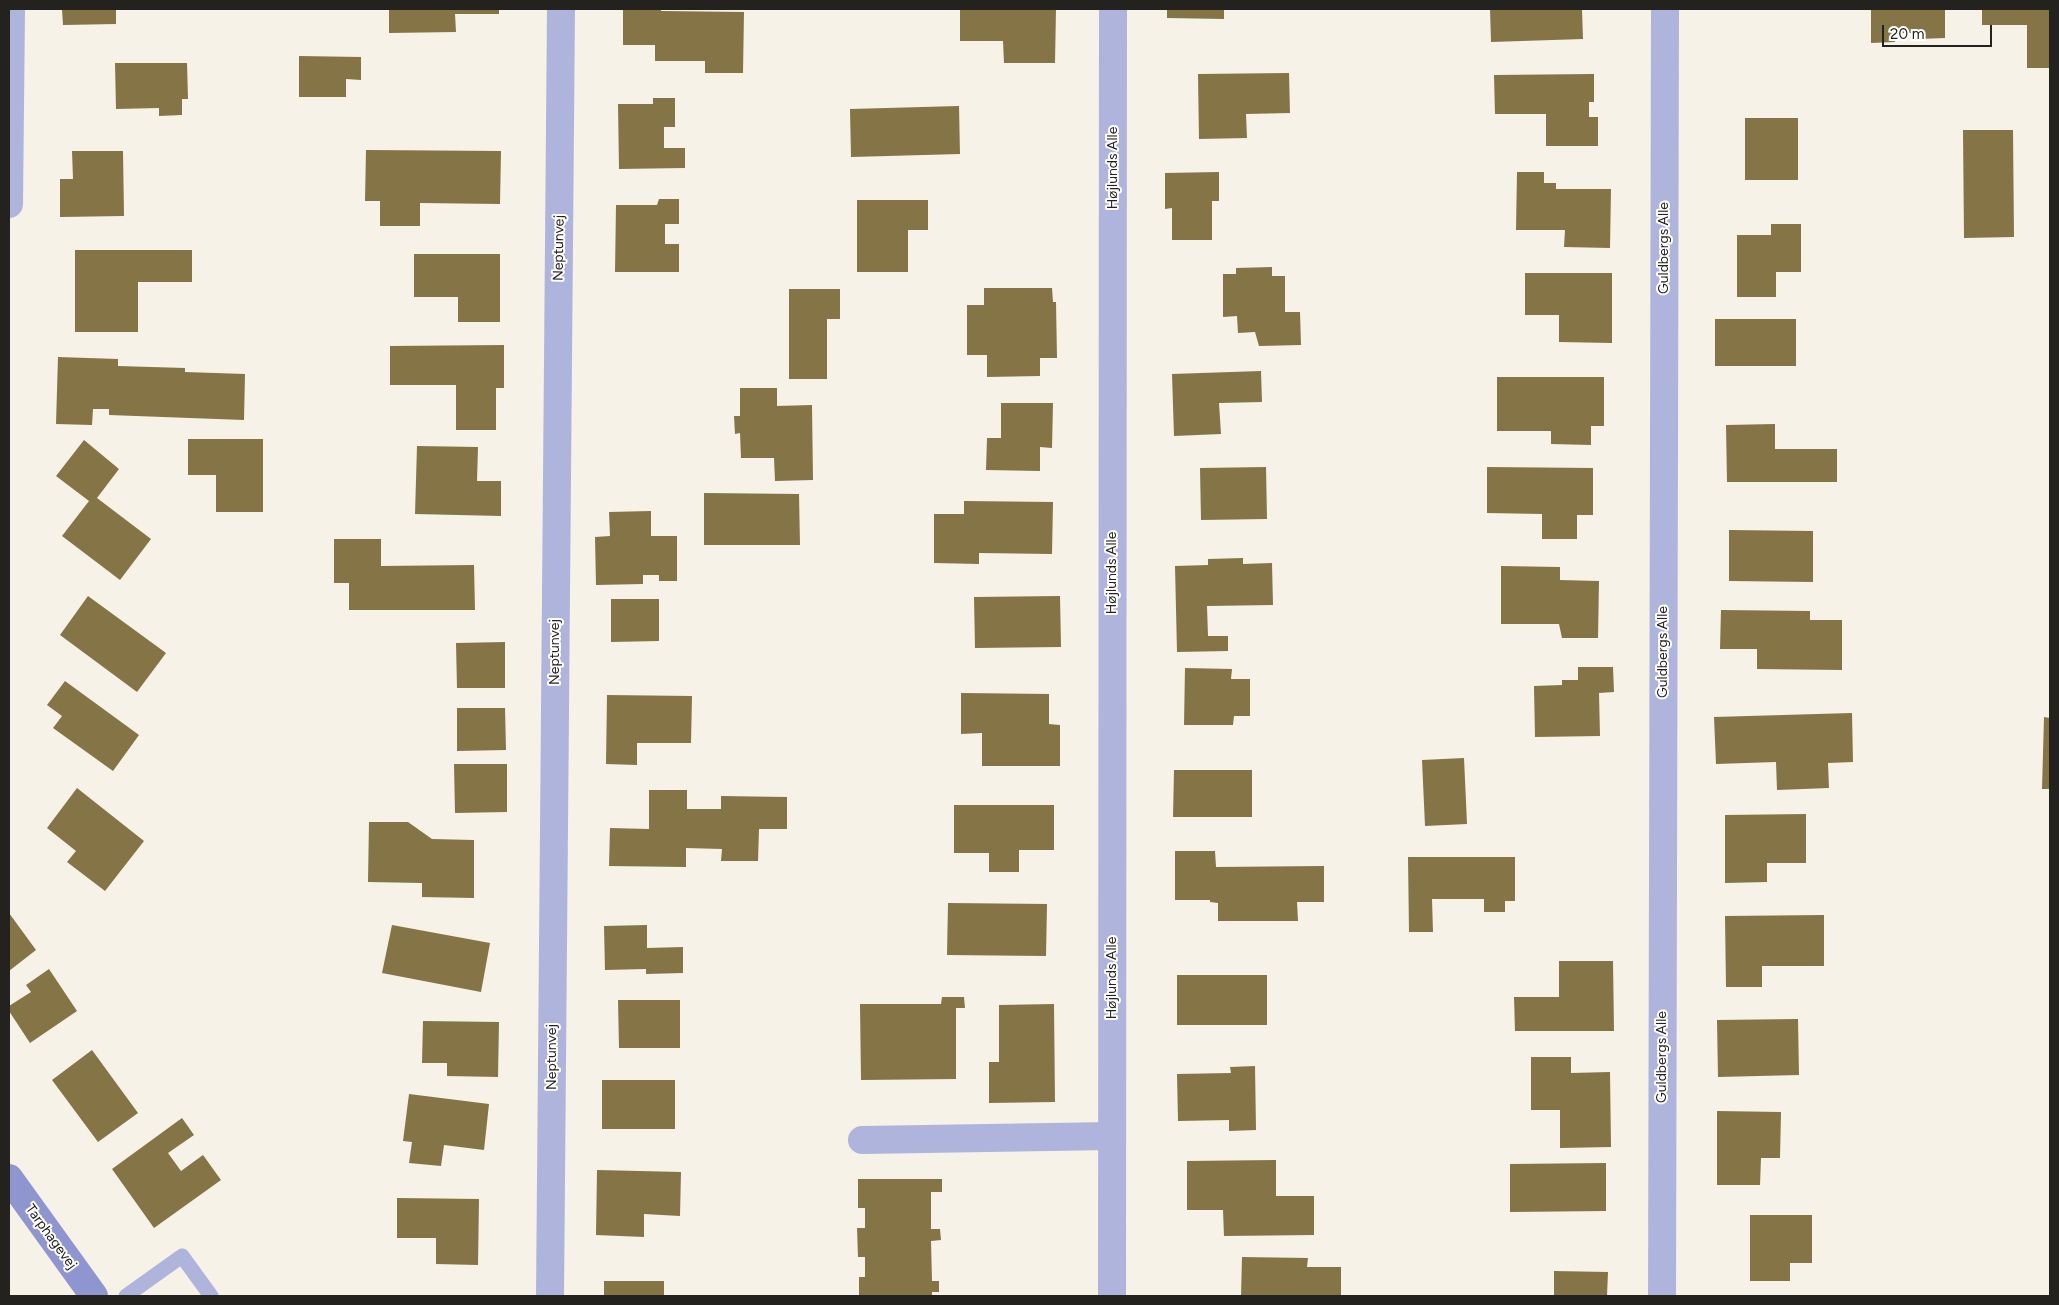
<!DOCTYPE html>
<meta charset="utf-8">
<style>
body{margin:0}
#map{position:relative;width:2059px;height:1305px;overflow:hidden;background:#f6f2e7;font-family:Figtree,sans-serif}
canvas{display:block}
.frame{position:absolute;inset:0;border:10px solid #23221e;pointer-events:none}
.scale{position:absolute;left:1882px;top:25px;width:110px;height:22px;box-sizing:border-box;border:2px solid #23221e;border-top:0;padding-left:6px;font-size:15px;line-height:18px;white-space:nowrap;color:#23221e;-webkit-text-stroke:4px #fff;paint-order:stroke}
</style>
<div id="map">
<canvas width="2059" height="1305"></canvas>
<div class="frame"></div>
<div class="scale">20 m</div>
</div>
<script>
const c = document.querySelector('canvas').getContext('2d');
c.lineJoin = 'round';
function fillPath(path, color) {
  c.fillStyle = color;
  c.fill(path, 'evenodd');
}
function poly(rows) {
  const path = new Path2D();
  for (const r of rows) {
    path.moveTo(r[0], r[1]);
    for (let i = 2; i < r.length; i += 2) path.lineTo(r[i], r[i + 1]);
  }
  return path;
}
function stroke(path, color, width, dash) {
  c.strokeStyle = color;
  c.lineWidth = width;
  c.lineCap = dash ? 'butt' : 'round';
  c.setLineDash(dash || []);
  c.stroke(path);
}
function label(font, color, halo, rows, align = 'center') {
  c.font = font + ' Figtree,sans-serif';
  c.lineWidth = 4;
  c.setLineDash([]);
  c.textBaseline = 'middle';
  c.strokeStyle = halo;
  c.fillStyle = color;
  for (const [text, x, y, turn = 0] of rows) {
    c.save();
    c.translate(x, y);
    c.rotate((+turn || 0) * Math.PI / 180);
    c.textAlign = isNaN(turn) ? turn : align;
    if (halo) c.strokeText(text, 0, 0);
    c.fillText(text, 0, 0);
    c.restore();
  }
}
fillPath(poly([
 [62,9,116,9,116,24,63,25],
 [389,9,499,9,499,14,455,14,456,32,389,33],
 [623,9,661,9,661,11,744,12,743,73,705,73,705,61,655,61,655,45,623,45],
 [960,9,1056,9,1055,63,1004,63,1003,41,960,41],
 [1167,9,1224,9,1224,19,1167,18],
 [1490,9,1582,9,1583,39,1491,42],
 [1871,9,1945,9,1945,38,1919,39,1919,33,1895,33,1895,42,1871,43],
 [1982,9,2050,9,2050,68,2027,68,2027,25,1982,25],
 [299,56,361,57,361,80,346,79,346,97,299,97],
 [115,63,187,63,188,99,182,99,182,115,159,116,159,108,116,109],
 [1289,73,1290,113,1246,114,1247,138,1199,139,1198,74],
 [1594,74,1594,102,1589,102,1589,117,1598,117,1598,146,1546,146,1546,114,1495,114,1494,75],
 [653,98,675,98,675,127,664,127,664,148,685,148,685,168,619,169,618,104,653,104],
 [959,106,960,154,851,157,850,109],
 [1745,118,1798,118,1798,180,1745,180],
 [1963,130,2013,130,2014,237,1964,238],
 [366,150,501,151,500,204,420,203,420,226,380,226,380,201,365,201],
 [72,151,123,151,124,216,60,217,60,179,73,179],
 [1219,172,1219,201,1212,201,1212,240,1172,240,1172,208,1165,209,1165,173],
 [1517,172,1544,172,1544,183,1556,183,1556,189,1611,189,1610,248,1564,247,1565,230,1516,230],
 [659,199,679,199,679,224,665,224,665,244,679,244,679,272,615,272,616,205,657,205],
 [857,200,928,200,928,230,908,230,908,272,857,272],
 [1771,224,1801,224,1801,272,1776,272,1776,297,1737,297,1737,235,1771,235],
 [75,250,192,250,192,282,138,282,138,332,75,332],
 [414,254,500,254,500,322,458,322,458,297,414,297],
 [1272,267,1272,276,1285,276,1285,312,1300,312,1301,345,1259,346,1255,332,1238,333,1237,316,1223,317,1223,274,1236,274,1236,268],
 [1525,273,1612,273,1612,343,1559,342,1559,315,1525,315],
 [984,288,1052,288,1053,302,1056,302,1057,358,1040,358,1040,376,987,377,987,355,967,355,967,305,984,305],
 [789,289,840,289,840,319,827,319,827,379,789,379],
 [1715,319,1796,319,1796,366,1715,366],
 [504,345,504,388,496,388,496,430,456,430,456,385,390,385,390,346],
 [58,357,118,359,118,366,185,368,185,372,245,374,244,420,109,415,109,409,93,409,92,425,56,424],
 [1261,371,1262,402,1219,403,1221,434,1174,436,1172,374],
 [1497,377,1604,377,1604,426,1591,426,1591,445,1551,444,1551,431,1497,431],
 [740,388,777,388,777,406,812,405,813,480,775,481,774,458,741,458,740,433,735,434,734,416,740,416],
 [1001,403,1053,403,1052,448,1040,447,1040,471,986,470,987,438,1001,438],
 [1775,424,1775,449,1837,449,1837,482,1727,482,1726,425],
 [188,439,263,439,263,512,216,512,216,475,188,475],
 [84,440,119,469,97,498,151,539,120,580,62,536,89,501,56,476],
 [417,446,478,447,477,481,501,481,501,516,415,514],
 [1266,467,1267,519,1201,520,1200,468],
 [1487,467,1593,468,1593,515,1577,515,1577,539,1542,539,1542,514,1487,513],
 [704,493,799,494,800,545,704,545],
 [964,501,1053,502,1052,554,979,553,979,564,934,563,934,514,964,514],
 [651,511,651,536,677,536,677,581,659,581,659,575,643,575,643,584,596,585,595,537,610,536,609,512],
 [1729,530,1813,531,1813,582,1729,581],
 [334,539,381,539,381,566,474,565,475,610,349,610,349,583,334,583],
 [1243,558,1243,564,1272,563,1273,605,1207,606,1208,636,1228,636,1228,651,1177,652,1175,566,1208,565,1208,559],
 [1501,566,1560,567,1560,580,1599,581,1598,638,1562,638,1559,624,1501,624],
 [88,596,166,653,137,692,60,635],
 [1060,596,1061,647,975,648,974,597],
 [611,599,659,599,659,641,611,642],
 [1721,610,1810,611,1810,620,1842,620,1842,670,1757,669,1757,649,1720,649],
 [505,642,505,688,457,688,456,643],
 [1578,667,1613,667,1614,692,1599,693,1600,736,1535,737,1534,686,1562,685,1562,680,1578,680],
 [1185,668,1232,669,1231,679,1250,679,1250,716,1234,716,1233,725,1184,725],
 [65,681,139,735,113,771,53,728,62,716,47,705],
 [961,693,1049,694,1049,724,1060,725,1060,766,982,766,982,733,961,734],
 [607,695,692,696,691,743,637,743,637,765,606,764],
 [457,708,505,708,506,750,457,751],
 [1852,713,1853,762,1828,763,1829,788,1777,790,1776,762,1716,764,1714,717],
 [2044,717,2050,718,2050,789,2042,789],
 [1464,758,1467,824,1425,826,1422,760],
 [454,764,507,764,507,812,455,813],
 [1174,770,1252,770,1252,817,1173,817],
 [77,788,144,841,105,891,67,862,76,851,47,828],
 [649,790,687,790,687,809,721,809,721,796,787,797,787,829,759,829,758,861,721,861,722,849,686,848,686,867,609,866,610,828,649,829],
 [954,805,1054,805,1054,850,1019,850,1019,872,989,872,989,853,954,853],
 [1806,814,1806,863,1767,863,1767,882,1725,883,1725,815],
 [369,822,408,822,432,839,474,840,474,898,422,897,422,883,368,882],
 [1175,851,1215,851,1216,867,1324,866,1324,902,1297,902,1298,921,1218,921,1218,903,1210,902,1210,900,1175,900],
 [1408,857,1515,857,1515,901,1505,901,1505,912,1484,912,1484,899,1432,899,1433,932,1409,932],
 [948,903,1047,904,1046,956,947,955],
 [9,913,36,950,9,971],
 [1824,915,1824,966,1762,966,1762,987,1726,987,1725,916],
 [392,925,490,943,481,992,382,973],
 [647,925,647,948,683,947,683,973,646,974,646,969,605,970,604,926],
 [1559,961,1613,961,1614,1031,1515,1031,1514,997,1559,997],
 [49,969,77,1011,30,1043,9,1011,9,1006,31,992,26,985],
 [1177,975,1267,975,1267,1025,1177,1025],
 [942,997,964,997,965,1008,956,1008,956,1079,861,1080,860,1004,941,1004],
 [618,1000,680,1000,680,1048,619,1048],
 [1054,1004,1055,1102,989,1103,989,1062,999,1062,999,1005],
 [1798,1019,1799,1075,1718,1077,1717,1020],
 [423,1021,499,1022,498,1077,447,1076,447,1063,422,1063],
 [92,1050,138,1113,98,1142,52,1080],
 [1531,1057,1571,1057,1571,1073,1610,1072,1611,1147,1560,1148,1560,1110,1531,1110],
 [1255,1066,1256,1130,1229,1131,1229,1120,1178,1121,1177,1074,1231,1073,1230,1067],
 [602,1080,675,1080,675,1129,602,1129],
 [409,1094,489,1104,484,1150,444,1145,441,1166,409,1163,412,1142,403,1141],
 [1717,1111,1781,1112,1780,1158,1761,1158,1760,1185,1717,1185],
 [182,1118,194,1135,168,1153,181,1171,203,1155,221,1180,154,1228,112,1169],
 [1276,1160,1276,1196,1314,1196,1314,1235,1224,1236,1223,1210,1187,1210,1187,1161],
 [1606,1163,1606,1211,1510,1212,1510,1164],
 [597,1170,681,1172,680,1216,644,1214,644,1237,596,1235],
 [858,1179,942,1179,942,1192,931,1192,931,1229,940,1229,941,1240,931,1241,932,1281,939,1281,939,1292,932,1292,932,1296,859,1296,859,1277,865,1277,865,1257,858,1257,857,1228,865,1228,865,1208,858,1208],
 [397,1198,479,1199,478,1265,436,1264,436,1238,397,1238],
 [1750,1215,1812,1215,1812,1263,1790,1263,1790,1281,1750,1281],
 [1242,1257,1308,1258,1307,1267,1341,1267,1341,1296,1241,1296],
 [1554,1271,1608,1272,1607,1296,1554,1296],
 [604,1281,664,1281,664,1296,604,1296]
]), '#847446');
stroke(poly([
 [126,1296,182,1256,211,1296]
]), '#aeb4dc', 15);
stroke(poly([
 [9,204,11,9],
 [862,1140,1112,1136],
 [550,1296,561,9],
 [1112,1296,1113,9],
 [1662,1296,1665,9]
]), '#aeb4dc', 28);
stroke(poly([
 [9,1178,94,1296]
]), '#8e95cf', 28);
label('14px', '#23221e', '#fff', [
 ["Højlunds Alle",1113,168,-90],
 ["Neptunvej",559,248,-89],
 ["Guldbergs Alle",1664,248,-90],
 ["Højlunds Alle",1112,573,-90],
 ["Neptunvej",555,652,-90],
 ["Guldbergs Alle",1663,652,-90],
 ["Højlunds Alle",1112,978,-90],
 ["Neptunvej",552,1057,-90],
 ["Guldbergs Alle",1662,1057,-90],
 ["Tarphagevej",51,1237,54]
]);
</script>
